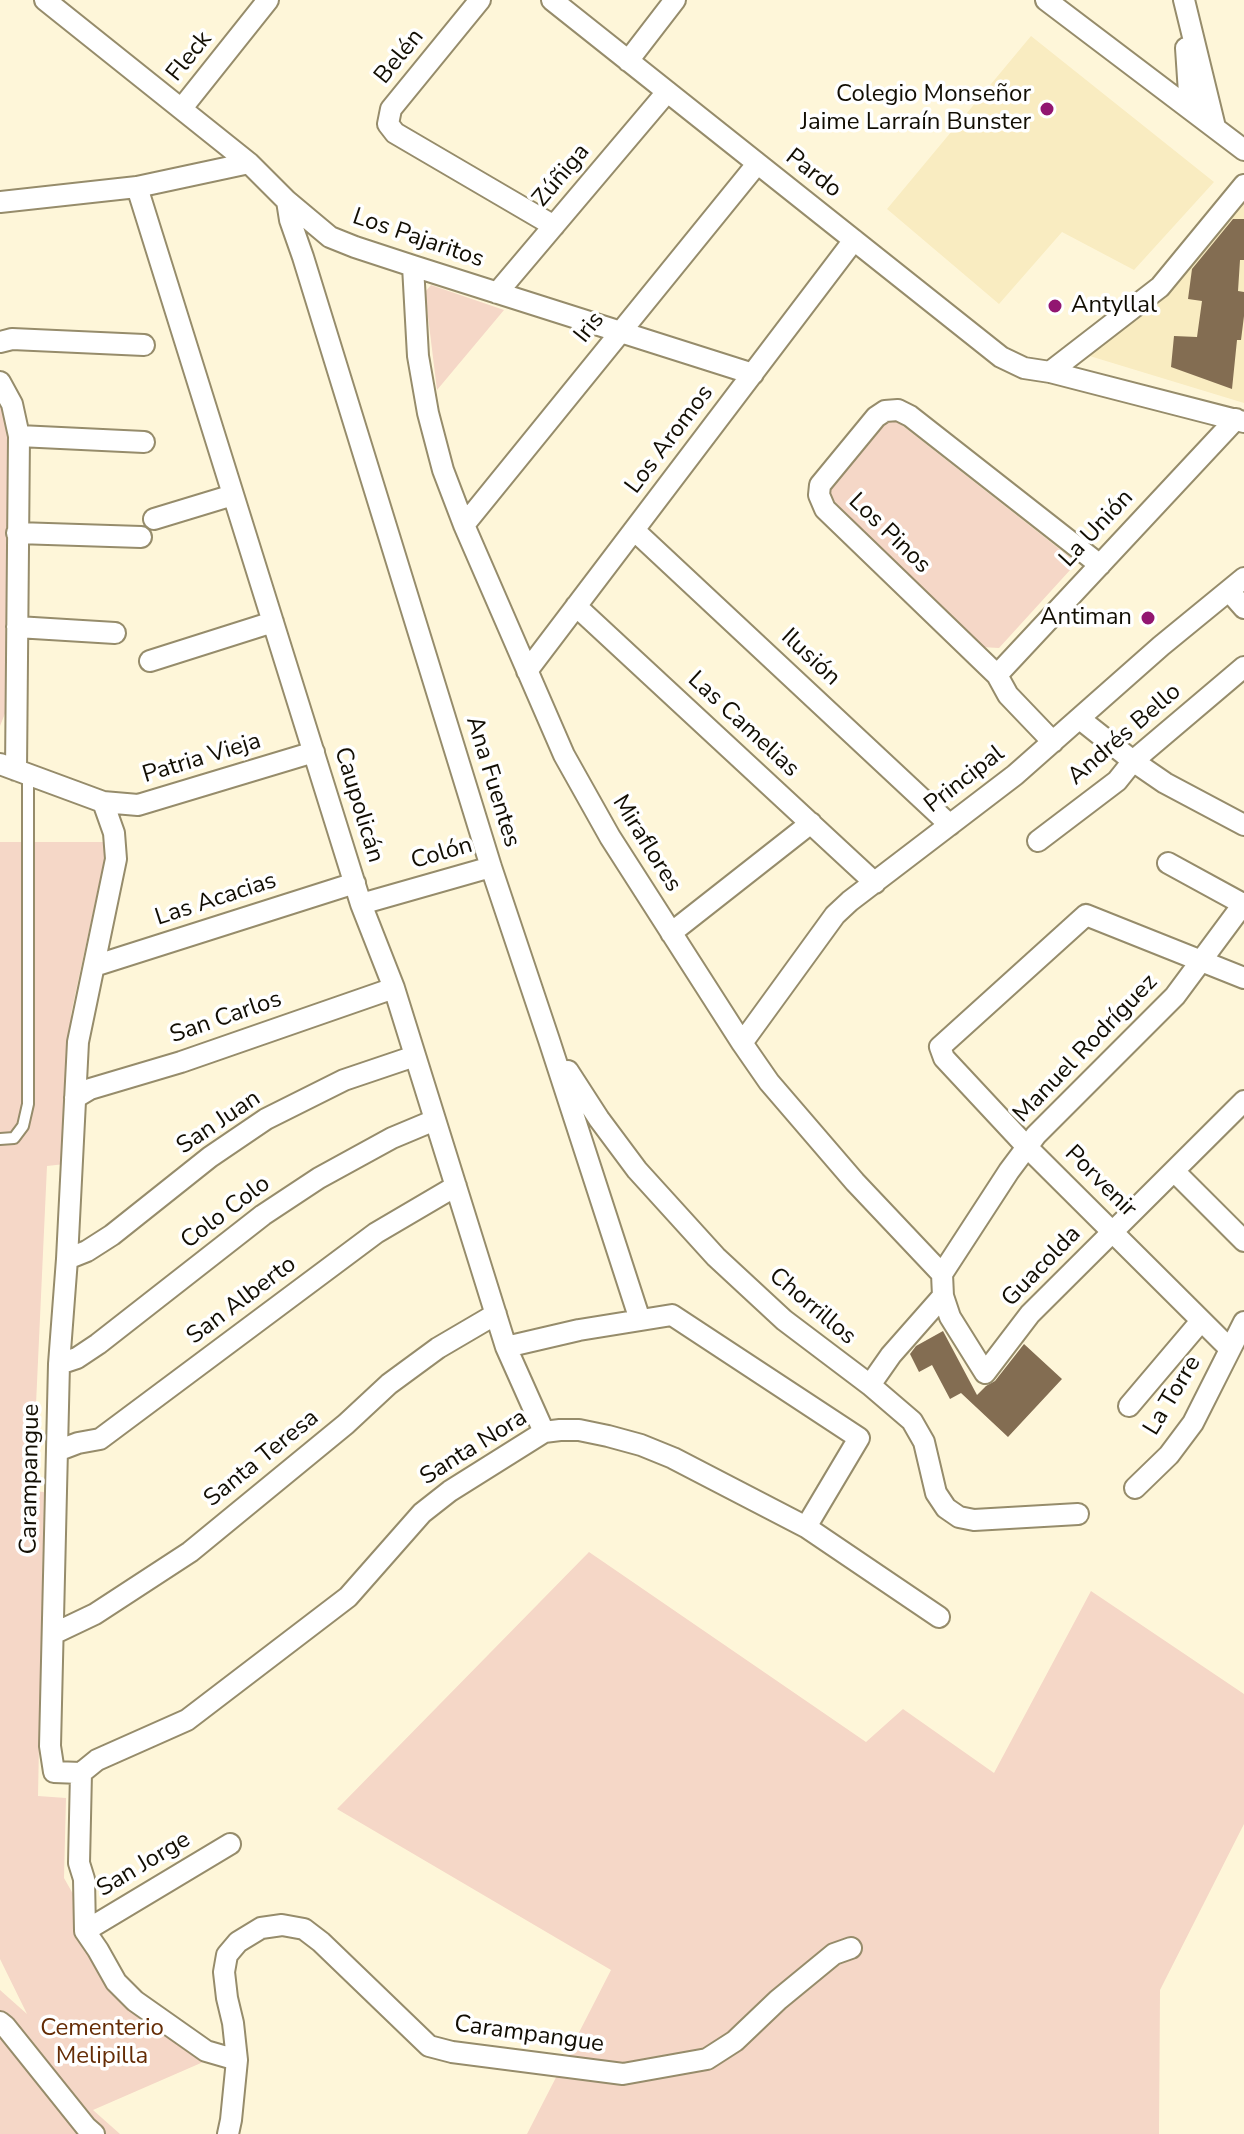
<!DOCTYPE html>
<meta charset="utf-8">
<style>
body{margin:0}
canvas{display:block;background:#fef6d9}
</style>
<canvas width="1244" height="2134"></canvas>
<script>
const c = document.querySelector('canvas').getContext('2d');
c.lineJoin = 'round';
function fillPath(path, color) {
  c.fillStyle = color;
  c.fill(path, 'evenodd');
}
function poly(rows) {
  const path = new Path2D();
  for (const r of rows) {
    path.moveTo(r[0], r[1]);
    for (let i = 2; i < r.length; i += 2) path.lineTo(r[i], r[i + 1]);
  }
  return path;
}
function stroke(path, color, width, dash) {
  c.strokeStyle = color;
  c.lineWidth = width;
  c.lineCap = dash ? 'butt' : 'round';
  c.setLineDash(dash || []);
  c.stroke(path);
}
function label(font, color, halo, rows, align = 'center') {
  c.font = font + ' "Nunito Sans",sans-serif';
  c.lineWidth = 7;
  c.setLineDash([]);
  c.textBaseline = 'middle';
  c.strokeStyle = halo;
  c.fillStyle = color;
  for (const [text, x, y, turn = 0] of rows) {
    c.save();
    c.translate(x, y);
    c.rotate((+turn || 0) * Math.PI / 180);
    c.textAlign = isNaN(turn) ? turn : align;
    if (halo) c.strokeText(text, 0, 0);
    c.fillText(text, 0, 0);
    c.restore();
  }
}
fillPath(poly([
 [1031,36,1214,182,1134,270,1062,232,999,304,887,209],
 [1244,196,1244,403,1083,354]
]), '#f9ecc1');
fillPath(poly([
 [431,285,504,310,437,390,425,292],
 [0,398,8,427,13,513,6,711,0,726],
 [885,418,898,422,1071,558,1071,569,999,648,981,647,831,498,828,485],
 [0,842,108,842,71,1014,65,1164,47,1166,32,1491,44,1492,38,1796,66,1798,64,1878,126,1988,217,2056,93,2110,120,2134,0,2134,0,1990,27,2014,0,1959],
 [589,1552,866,1742,903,1709,994,1773,1091,1591,1244,1694,1244,1824,1160,1990,1159,2134,527,2134,611,1970,337,1809]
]), '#f5d7c7');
fillPath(poly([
 [1233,219,1244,219,1244,260,1240,260,1238,291,1244,292,1244,316,1241,340,1237,340,1232,389,1171,367,1174,336,1197,337,1202,301,1188,299,1192,269],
 [943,1331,977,1395,986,1386,995,1381,1024,1344,1062,1379,1008,1437,961,1393,950,1399,932,1365,919,1372,910,1354,916,1346]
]), '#836d52');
const service = poly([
 [0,1139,14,1138,23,1126,28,1104,28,774]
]);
const minor = poly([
 [45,0,249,163,287,201,330,237,355,247,413,266,753,374],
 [480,0,391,109,388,124,395,133,554,226],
 [552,0,1001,357,1024,368,1050,372,1244,422],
 [1046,0,1244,150],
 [1184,0,1215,127],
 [1186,48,1190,108],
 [628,61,675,0],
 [182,108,268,0],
 [137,187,361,904,394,988,506,1347,544,1432],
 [287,201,290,220,303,257,491,867,549,1040,640,1320],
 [0,202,137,187,249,163],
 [413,266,418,356,428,413,443,470,464,525,564,755,610,837,742,1043,769,1082,855,1182,942,1274,943,1296,950,1317,985,1373,1030,1314,1244,1101],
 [497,293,667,92],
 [0,342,12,339,144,345],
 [1050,372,1160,287,1244,185],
 [0,382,12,404,19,436,16,770],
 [19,436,144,442],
 [154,519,233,495],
 [464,525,757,164],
 [634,530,950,825],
 [17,533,141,537],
 [1229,591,1244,608],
 [576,606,875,883],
 [17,627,115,633],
 [150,661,273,622],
 [527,671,854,240],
 [997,675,1236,419],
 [1080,719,1133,761,1165,783,1244,825],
 [1053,742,1008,695,997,675,825,509,819,495,820,485,876,417,885,411,898,410,910,416,1100,565],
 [0,764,103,802,138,805,314,752],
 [103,802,114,833,116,859,78,1042,67,1259,59,1364,50,1746,54,1772,81,1773,79,1863,84,1879,85,1931,98,1950,116,1982,135,2001,206,2051,237,2060],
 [1038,841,1117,781,1133,761,1244,667],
 [1168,863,1243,904],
 [361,904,491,867],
 [671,933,811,823],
 [94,966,355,883],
 [742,1043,835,915,850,901,1015,775,1161,646,1244,578],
 [568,1071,599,1119,637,1170,716,1257,784,1320,870,1385,912,1421,924,1442,936,1493,946,1508,959,1517,974,1520,1078,1514],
 [75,1098,90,1089,181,1062,394,988],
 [1175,1172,1244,1241],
 [67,1259,87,1251,112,1235,210,1157,266,1119,344,1080,415,1056],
 [942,1274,1009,1171,1036,1135,1175,996,1244,903],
 [506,1347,579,1330,672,1315,859,1438,806,1527],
 [1230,1349,1027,1147,944,1058,940,1047,1086,915,1244,978],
 [59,1364,77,1358,98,1344,263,1215,319,1178,392,1138,435,1120],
 [870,1385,891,1355,943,1296],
 [1129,1406,1201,1321],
 [57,1451,78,1443,100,1439,376,1233,456,1186],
 [1135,1488,1169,1455,1193,1423,1244,1322],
 [53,1634,95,1614,190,1552,346,1424,389,1384,438,1348,496,1314],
 [81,1773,97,1760,187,1720,348,1597,422,1513,450,1491,544,1432,560,1430,579,1430,608,1436,641,1445,673,1458,806,1527,939,1617],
 [85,1931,230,1844],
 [0,2022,5,2026,86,2127,94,2134],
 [228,2134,231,2120,237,2060,233,2023,227,1998,224,1972,227,1955,238,1942,261,1928,282,1925,304,1929,321,1942,429,2046,452,2052,623,2074,707,2059,735,2041,778,2000,834,1954,851,1948]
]);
stroke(service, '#968c6b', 14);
stroke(minor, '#968c6b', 24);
stroke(service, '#fff', 10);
stroke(minor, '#fff', 20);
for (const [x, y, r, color] of [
 [1047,109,8,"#921671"],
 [1055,306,8,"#921671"],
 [1148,618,8,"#921671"]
]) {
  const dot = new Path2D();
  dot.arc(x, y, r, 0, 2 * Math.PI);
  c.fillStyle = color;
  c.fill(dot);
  stroke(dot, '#fff', 3);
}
label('24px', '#120e03', '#fff', [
 ["Fleck",190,57,-51],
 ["Belén",400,57,-51],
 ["Pardo",813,174,38],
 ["Zúñiga",562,176,-50],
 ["Los Pajaritos",418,239,19],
 ["Iris",590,328,-51],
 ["Los Aromos",670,440,-53],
 ["La Unión",1097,529,-47],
 ["Los Pinos",889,534,44],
 ["Ilusión",810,658,43],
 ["Las Camelias",743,725,43],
 ["Andrés Bello",1125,735,-41],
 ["Patria Vieja",202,759,-17],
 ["Principal",965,780,-38],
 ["Ana Fuentes",492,782,73],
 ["Caupolicán",358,805,73],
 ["Miraflores",646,844,58],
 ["Colón",442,854,-16],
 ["Las Acacias",216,900,-18],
 ["San Carlos",226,1018,-19],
 ["Manuel Rodríguez",1086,1049,-46],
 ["San Juan",219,1123,-34],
 ["Porvenir",1100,1182,45],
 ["Colo Colo",226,1213,-37],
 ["Guacolda",1042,1267,-46],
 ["San Alberto",242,1301,-37],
 ["Chorrillos",812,1307,40],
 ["La Torre",1173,1396,-59],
 ["Santa Nora",474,1448,-32],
 ["Santa Teresa",262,1459,-39],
 ["Carampangue",31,1479,-89],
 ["San Jorge",144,1865,-31],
 ["Carampangue",529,2035,8]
]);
label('24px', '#120e03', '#fff', [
 ["Colegio Monseñor",1031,95],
 ["Jaime Larraín Bunster",1031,123],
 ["Antyllal",1071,306,"left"],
 ["Antiman",1132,618]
], 'right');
label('24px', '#652c05', '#fff', [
 ["Cementerio",102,2029],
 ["Melipilla",102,2057]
]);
</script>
